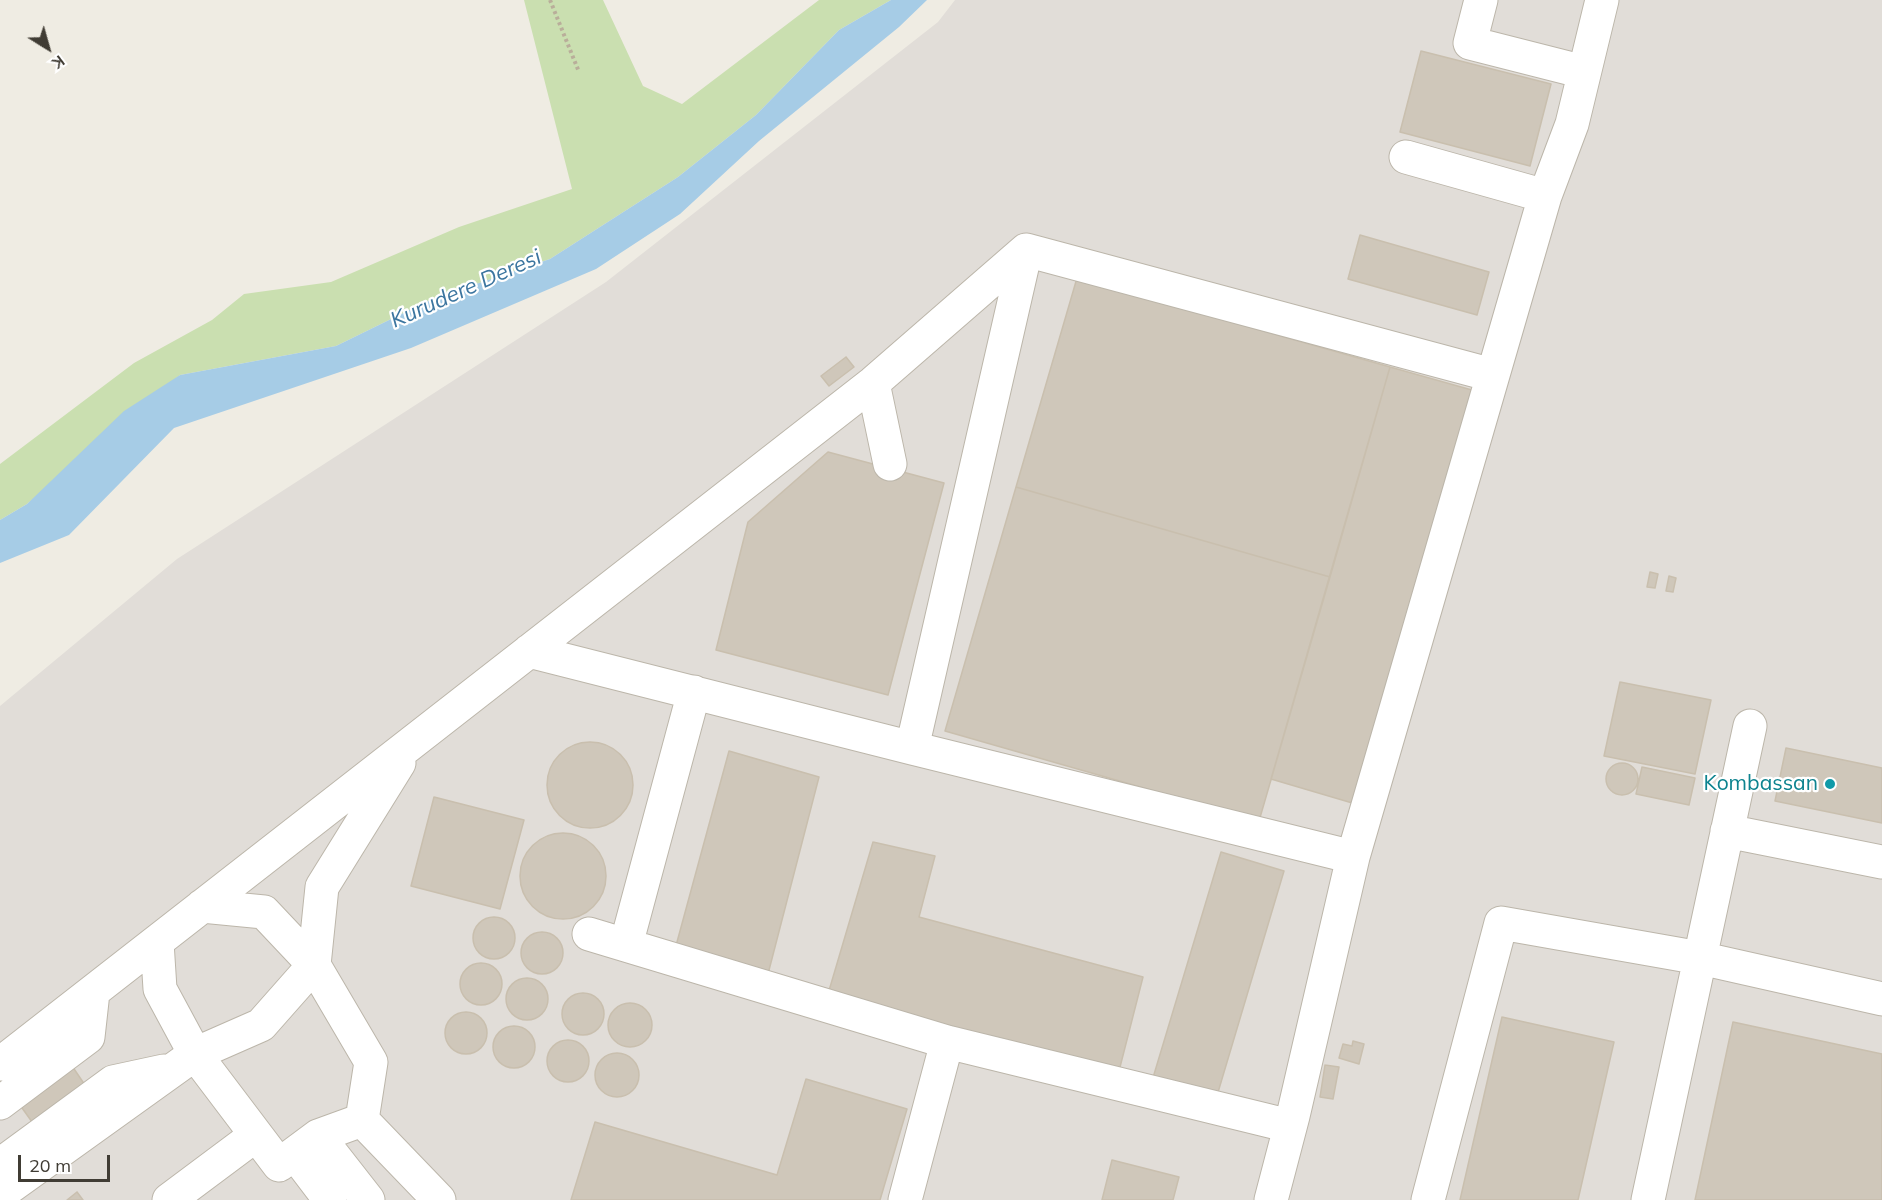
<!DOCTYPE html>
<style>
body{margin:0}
#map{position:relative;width:1882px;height:1200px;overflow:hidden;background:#efece3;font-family:Mulish,sans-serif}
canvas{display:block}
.north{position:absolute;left:18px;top:18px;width:60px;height:60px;-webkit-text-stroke:4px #fff;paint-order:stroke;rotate:143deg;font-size:16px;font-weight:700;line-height:24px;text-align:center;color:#403c34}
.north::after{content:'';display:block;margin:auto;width:21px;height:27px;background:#403c34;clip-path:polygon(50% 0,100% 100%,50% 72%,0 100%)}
.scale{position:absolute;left:18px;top:1155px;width:92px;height:27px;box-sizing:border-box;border:3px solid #403c34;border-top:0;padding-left:8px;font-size:18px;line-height:21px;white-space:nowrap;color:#403c34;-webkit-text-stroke:4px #fff;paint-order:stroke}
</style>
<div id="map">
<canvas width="1882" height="1200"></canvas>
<div class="north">K</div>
<div class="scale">20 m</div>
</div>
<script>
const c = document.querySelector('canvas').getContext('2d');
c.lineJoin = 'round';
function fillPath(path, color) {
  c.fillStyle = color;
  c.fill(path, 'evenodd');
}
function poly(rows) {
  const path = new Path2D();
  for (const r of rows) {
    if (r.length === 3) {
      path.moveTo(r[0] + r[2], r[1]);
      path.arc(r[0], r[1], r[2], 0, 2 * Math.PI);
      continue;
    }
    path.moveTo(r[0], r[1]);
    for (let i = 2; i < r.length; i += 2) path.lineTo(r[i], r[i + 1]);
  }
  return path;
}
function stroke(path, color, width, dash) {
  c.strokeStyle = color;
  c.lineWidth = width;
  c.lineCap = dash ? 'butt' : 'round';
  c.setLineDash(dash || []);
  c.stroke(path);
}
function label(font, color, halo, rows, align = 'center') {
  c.font = font + ' Mulish,sans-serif';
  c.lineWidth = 4.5;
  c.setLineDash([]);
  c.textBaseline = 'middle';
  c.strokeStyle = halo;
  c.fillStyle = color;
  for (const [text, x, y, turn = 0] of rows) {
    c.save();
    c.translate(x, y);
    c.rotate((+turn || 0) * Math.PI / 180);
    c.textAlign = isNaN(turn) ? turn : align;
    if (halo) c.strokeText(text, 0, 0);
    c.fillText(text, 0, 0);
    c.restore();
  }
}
fillPath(poly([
 [955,0,1882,0,1882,1200,0,1200,0,706,177,559,606,282,938,22]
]), '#e1ddd8');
fillPath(poly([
 [524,0,603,0,643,86,682,104,819,0,891,0,839,30,756,115,678,177,550,259,432,299,336,346,180,375,27,504,0,520,0,464,134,363,212,320,244,294,331,282,459,227,572,189]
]), '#cadfb0');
fillPath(poly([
 [891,0,927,0,899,27,759,141,680,214,596,269,411,348,174,428,69,535,0,563,0,520,27,504,124,411,180,375,336,346,432,299,550,259,678,177,756,115,839,30]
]), '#a6cce6');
const building = poly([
 [1421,51,1551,84,1530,166,1400,132,1421,51],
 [1360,235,1489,272,1477,315,1348,279,1360,235],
 [1077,278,1390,367,1330,577,1016,487,1077,278],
 [846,357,854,367,829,386,821,376,846,357],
 [1390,367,1479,392,1359,805,1271,779,1390,367],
 [828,452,944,483,888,695,716,650,748,522,828,452],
 [1016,487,1330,577,1259,821,945,731,1016,487],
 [1650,572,1658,574,1655,588,1647,587,1650,572],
 [1669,576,1676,578,1673,592,1666,591,1669,576],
 [1620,682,1711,700,1695,774,1604,756,1620,682],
 [590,785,43],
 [1786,748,1882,768,1882,823,1775,801,1786,748],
 [729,751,819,777,768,974,674,953,729,751],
 [1622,779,16],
 [1642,767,1695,778,1689,805,1636,794,1642,767],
 [434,797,524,820,500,909,411,886,434,797],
 [563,876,43],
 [873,842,935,856,919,917,1143,977,1119,1071,828,994,873,842],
 [1221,852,1284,871,1216,1099,1152,1081,1221,852],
 [494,938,21],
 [542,953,21],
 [481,984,21],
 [527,999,21],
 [583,1014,21],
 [630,1025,22],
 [466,1033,21],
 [1502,1017,1614,1042,1578,1200,1460,1200,1502,1017],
 [1733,1022,1882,1054,1882,1200,1695,1200,1733,1022],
 [514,1047,21],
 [568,1061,21],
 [1353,1041,1364,1044,1359,1064,1339,1058,1343,1044,1352,1046,1353,1041],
 [617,1075,22],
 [70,1063,87,1088,35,1126,17,1101,70,1063],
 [1325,1065,1339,1067,1333,1099,1320,1097,1325,1065],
 [806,1079,907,1109,880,1200,571,1200,595,1122,777,1175,806,1079],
 [1112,1160,1179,1177,1173,1200,1102,1200,1112,1160],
 [77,1192,83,1200,67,1200,77,1192]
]);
fillPath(building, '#cfc7ba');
stroke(building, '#c9bfae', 1.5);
const minor = poly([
 [1481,0,1470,43,1584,72],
 [1406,157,1545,196],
 [1026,250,1492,375],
 [873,383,890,464],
 [529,651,912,748,1353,857],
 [912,748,1026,250],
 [1727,831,1882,862],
 [589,934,947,1042,1290,1126],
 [157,942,160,989,195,1054,279,1165,318,1136,362,1120,371,1062,314,965,264,912,202,906],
 [626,945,694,692],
 [0,1064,873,383,1026,250],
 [0,1103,88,1037,93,992],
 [362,1120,439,1200],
 [318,1136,368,1200],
 [295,1154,330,1200],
 [0,1180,8,1159,113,1082,164,1071],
 [0,1194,195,1054,261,1025,314,965,322,887,399,763],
 [169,1200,256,1135],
 [905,1200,947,1042],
 [1271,1200,1293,1116,1353,857,1545,196,1572,124,1602,0],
 [1428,1200,1501,923,1700,958,1882,999],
 [1648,1200,1750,726]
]);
stroke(minor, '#bcb6aa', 35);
stroke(poly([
 [550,0,579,72]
]), '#b9ae9a', 4, [3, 3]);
stroke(minor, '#fff', 33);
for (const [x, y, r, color] of [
 [1830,784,6,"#0f9aa8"]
]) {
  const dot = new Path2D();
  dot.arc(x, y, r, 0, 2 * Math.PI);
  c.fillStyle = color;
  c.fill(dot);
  stroke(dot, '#fff', 2);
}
label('21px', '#0d838f', '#fff', [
 ["Kombassan",1818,784]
], 'right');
label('italic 22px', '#3b759f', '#fff', [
 ["Kurudere Deresi",466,289,-24]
]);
</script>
